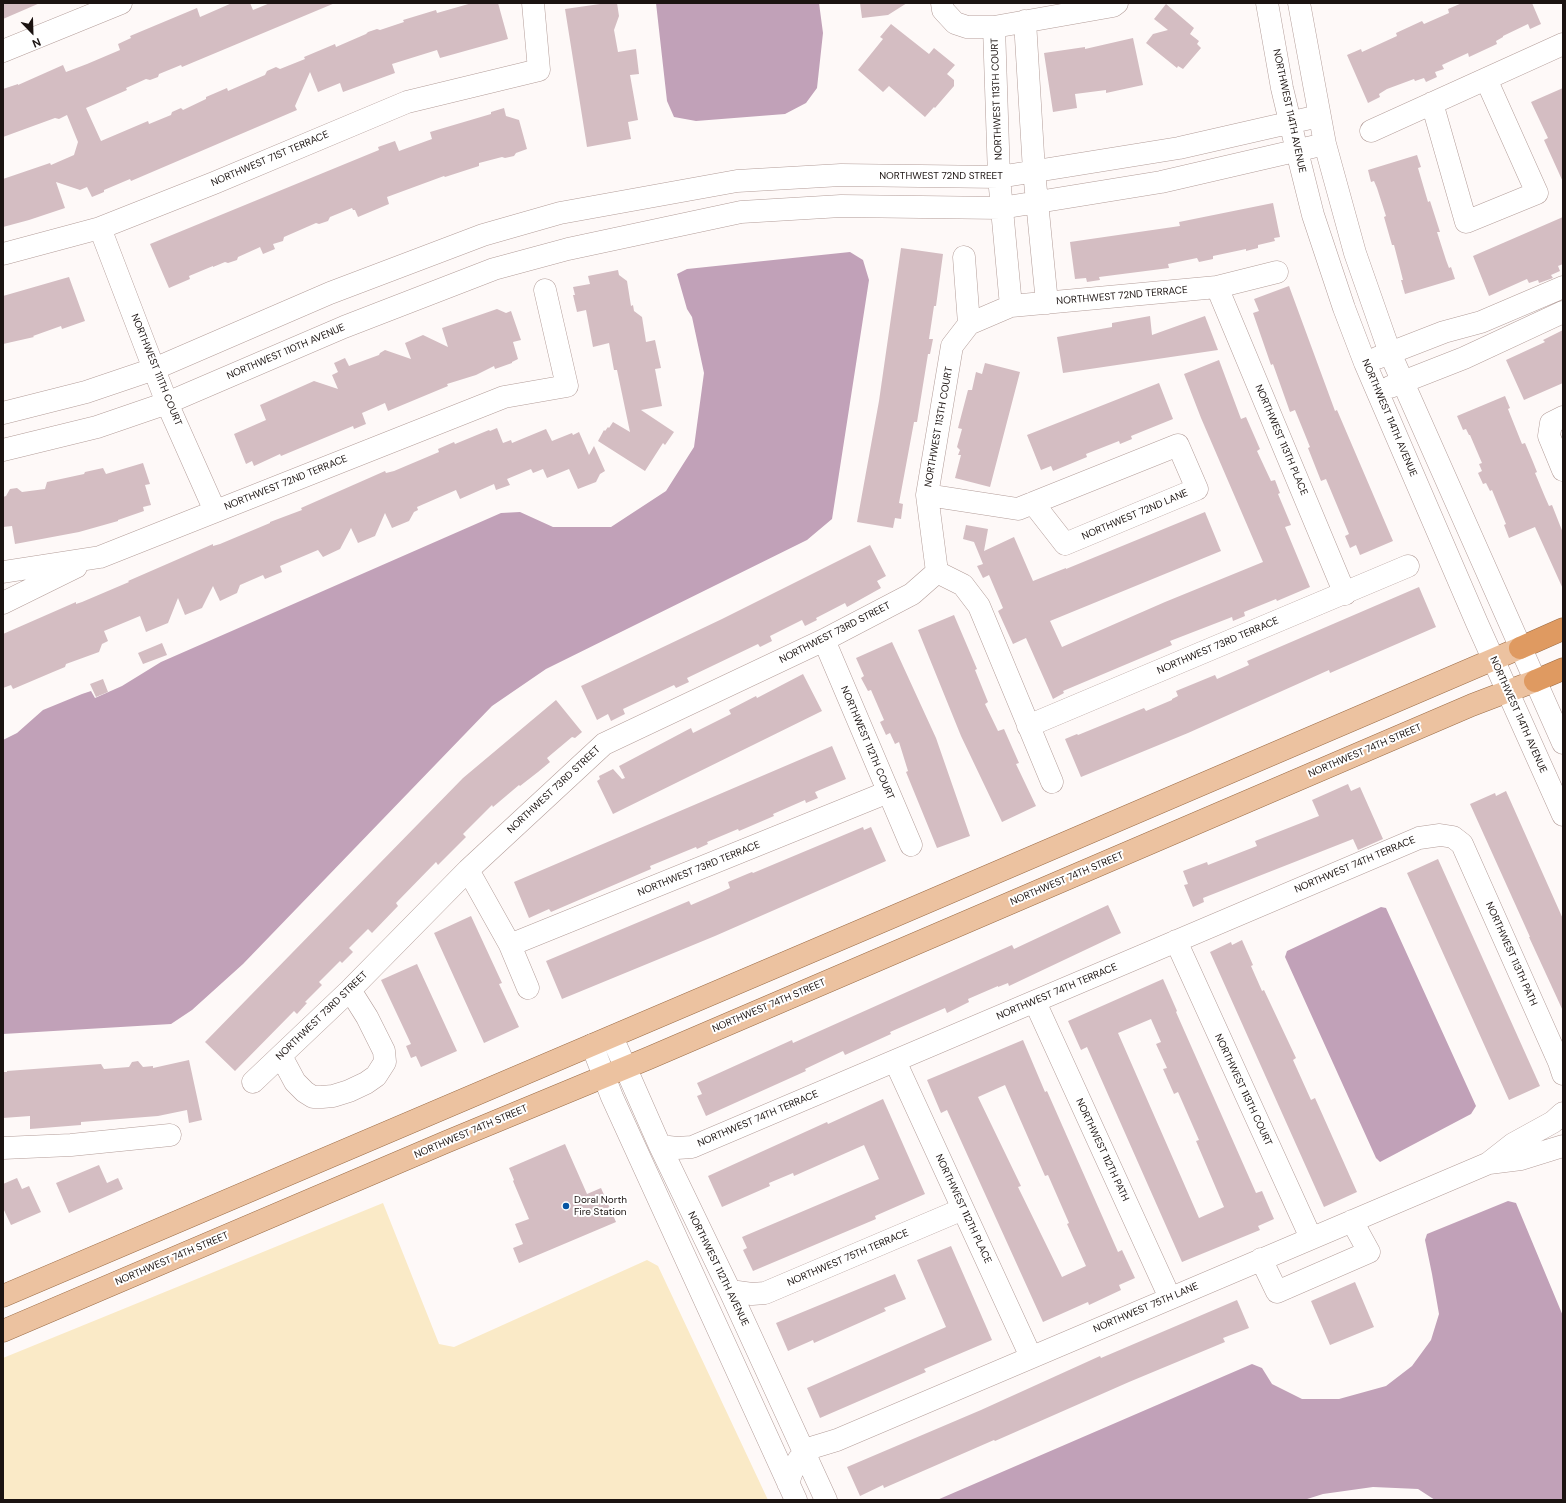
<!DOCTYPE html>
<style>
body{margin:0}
#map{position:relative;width:1566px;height:1503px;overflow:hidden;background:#fef9f8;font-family:"DM Sans",sans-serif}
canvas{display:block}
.frame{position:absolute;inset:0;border:4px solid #1b1311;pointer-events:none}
.north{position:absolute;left:12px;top:12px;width:40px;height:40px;-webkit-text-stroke:3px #fff;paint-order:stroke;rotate:157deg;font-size:11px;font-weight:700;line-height:16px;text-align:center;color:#1b1311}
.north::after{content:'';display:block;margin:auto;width:14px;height:18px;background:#1b1311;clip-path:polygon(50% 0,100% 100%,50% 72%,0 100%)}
</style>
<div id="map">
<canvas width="1566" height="1503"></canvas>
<div class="frame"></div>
<div class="north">N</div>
</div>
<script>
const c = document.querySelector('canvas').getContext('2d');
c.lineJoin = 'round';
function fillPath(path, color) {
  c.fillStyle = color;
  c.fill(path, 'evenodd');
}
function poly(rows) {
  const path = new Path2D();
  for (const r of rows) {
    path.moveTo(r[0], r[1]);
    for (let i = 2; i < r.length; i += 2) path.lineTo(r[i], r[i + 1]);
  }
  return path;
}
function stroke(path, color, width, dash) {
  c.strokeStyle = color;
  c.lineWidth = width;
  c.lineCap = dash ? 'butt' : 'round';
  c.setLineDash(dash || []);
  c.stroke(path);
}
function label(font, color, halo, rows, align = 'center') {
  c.font = font + ' "DM Sans",sans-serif';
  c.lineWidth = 4;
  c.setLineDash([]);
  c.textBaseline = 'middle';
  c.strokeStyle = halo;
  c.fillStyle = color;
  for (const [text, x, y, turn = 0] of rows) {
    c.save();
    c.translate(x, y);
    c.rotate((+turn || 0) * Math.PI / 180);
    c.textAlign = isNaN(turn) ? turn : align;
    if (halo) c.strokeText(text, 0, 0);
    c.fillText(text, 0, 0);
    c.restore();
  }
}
fillPath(poly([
 [383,1203,439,1344,454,1347,647,1260,658,1266,768,1500,3,1500,3,1358]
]), '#faeac7');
fillPath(poly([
 [656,3,819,3,823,33,817,88,806,103,785,114,696,121,674,117,667,101],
 [850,252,863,260,869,280,832,519,807,540,546,669,492,706,243,964,192,1010,171,1024,3,1034,3,740,17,733,43,710,82,694,91,691,95,698,122,686,161,662,501,513,520,512,553,527,611,527,666,491,694,447,704,373,692,317,687,309,677,274,687,269],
 [1381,907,1386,908,1476,1106,1471,1114,1380,1162,1376,1158,1285,957,1287,951],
 [1508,1201,1516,1203,1563,1316,1563,1500,1435,1500,1418,1489,1373,1487,1323,1494,1304,1500,937,1500,1252,1364,1262,1368,1272,1384,1302,1399,1339,1399,1386,1386,1412,1366,1431,1340,1439,1314,1432,1274,1425,1240,1427,1234]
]), '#c1a1b8');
fillPath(poly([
 [3,3,40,3,3,19],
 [232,3,250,3,253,10,270,3,335,3,182,67,181,65,159,74,158,77,150,80,146,79,126,88,127,90,86,108,101,141,148,121,149,124,171,115,172,112,181,108,183,110,206,99,206,97,227,88,228,91,265,75,267,71,276,67,280,69,305,59,304,57,335,44,336,47,366,34,368,32,377,29,380,30,404,22,403,20,436,10,437,13,472,3,498,3,508,39,440,58,437,50,392,64,395,73,343,92,340,83,318,92,310,72,295,106,297,110,131,181,130,179,104,190,104,192,92,197,87,187,80,190,56,182,65,208,29,220,3,227,3,179,50,163,51,165,74,155,78,142,67,115,59,119,55,118,3,137,3,89,18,84,18,85,63,65,66,72,87,64,120,50,118,44,131,38,130,36,197,8,200,17],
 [607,3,617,3,619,16,614,30,618,52,636,49,639,74,630,75,638,120,628,122,631,139,587,147,565,9],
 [860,3,907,3,888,15,862,18],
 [1462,3,1532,3,1541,24,1530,29,1528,24,1503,36,1503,37,1496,41,1497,44,1469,57,1468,53,1442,65,1444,69,1435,72,1437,77,1426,82,1424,78,1415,81,1414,79,1387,89,1379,94,1380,97,1368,103,1347,55,1361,49,1362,52,1397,36,1396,33,1422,21,1424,24,1449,13,1448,9],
 [1166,4,1194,28,1190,34,1199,41,1197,44,1201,48,1183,69,1178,66,1177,68,1146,43,1153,34,1168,30,1154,19],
 [891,24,929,54,934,48,955,65,947,74,954,80,954,86,935,108,934,107,925,117,889,86,883,92,858,70,883,39,880,37],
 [1133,38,1143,85,1106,93,1106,90,1075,94,1077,108,1053,112,1044,53,1085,47,1085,49],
 [1563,88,1563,182,1544,140,1548,138,1531,102],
 [504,108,506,116,519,120,527,149,516,153,514,156,505,158,502,157,479,163,479,166,445,177,444,176,387,197,389,204,358,217,355,210,353,210,352,208,330,217,328,221,319,224,316,223,284,237,283,241,273,244,275,249,263,254,260,247,258,248,238,257,237,260,228,263,225,262,213,267,213,266,189,276,190,279,169,288,150,244,379,150,378,147,395,141,399,151,432,139,430,132,491,114,491,112],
 [1417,155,1421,167,1418,168,1428,202,1430,201,1440,232,1437,232,1446,260,1449,268,1451,267,1455,279,1405,294,1401,280,1403,280,1394,245,1392,245,1384,217,1386,216,1377,188,1374,181,1371,182,1368,170],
 [1273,203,1280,237,1274,238,1275,241,1258,245,1258,248,1246,251,1246,249,1213,256,1213,259,1199,262,1197,258,1168,264,1169,268,1099,277,1100,280,1087,282,1086,278,1075,279,1070,242,1180,226,1179,222],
 [1563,217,1563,264,1558,266,1560,271,1551,275,1553,278,1539,283,1538,280,1529,283,1527,279,1489,296,1473,256],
 [901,248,943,254,936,306,934,306,929,339,933,339,930,354,928,354,917,422,914,422,899,503,903,504,901,519,895,518,893,528,857,522,879,401],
 [618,270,619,275,627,281,631,306,633,305,634,311,642,317,646,342,655,340,661,368,655,369,662,406,641,410,674,432,665,445,663,443,645,471,598,441,604,430,605,431,608,427,609,428,613,422,630,432,617,370,614,370,609,343,593,347,586,310,577,312,573,295,575,295,573,287,590,284,588,276],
 [69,277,85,321,62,329,61,326,33,336,34,337,3,344,3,296],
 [1289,286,1335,411,1337,410,1393,541,1360,555,1356,545,1350,548,1345,536,1349,534,1326,479,1321,481,1308,448,1310,447,1295,410,1290,412,1273,364,1271,365,1253,313,1259,311,1254,299],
 [497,309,506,313,511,311,521,340,513,342,518,359,512,362,512,363,495,369,494,366,476,375,447,384,448,386,388,411,385,403,362,413,366,424,354,429,353,426,281,456,280,454,254,466,252,461,246,464,234,434,266,420,260,405,314,381,338,389,332,375,338,372,334,363,345,358,349,366,379,355,380,353,385,350,411,359,405,343,423,335,448,347,442,328],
 [1150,316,1152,335,1205,316,1218,350,1063,373,1057,337,1112,327,1112,323],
 [1563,330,1563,383,1524,400,1506,360,1545,342,1543,340],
 [1219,360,1241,419,1246,417,1260,449,1257,451,1271,481,1275,480,1280,493,1278,494,1291,525,1285,527,1310,587,1277,601,1276,599,1244,612,1245,616,1233,621,1232,617,1170,641,1172,645,1063,691,1064,693,1053,699,1026,638,1013,644,998,611,1003,608,989,575,983,578,977,566,983,564,974,542,963,539,966,525,988,529,984,551,1014,537,1033,581,1066,568,1066,569,1205,512,1221,551,1050,621,1062,647,1165,602,1263,562,1201,418,1184,374],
 [985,363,1020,372,990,487,955,478,961,455,958,455,960,450,957,447,962,429,958,428,968,390,972,390,976,372,982,374],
 [1159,383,1173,419,1131,436,1132,439,1120,444,1119,441,1086,454,1087,457,1053,471,1051,466,1041,470,1027,435],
 [1505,396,1510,408,1508,409,1522,444,1525,443,1533,462,1537,472,1535,473,1545,497,1549,506,1552,505,1563,533,1563,589,1535,527,1509,538,1504,525,1506,524,1492,490,1490,491,1486,483,1483,484,1478,473,1482,471,1479,464,1482,463,1470,435,1469,435,1466,429,1463,430,1457,416],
 [497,428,503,443,511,440,512,443,546,429,552,441,572,433,573,435,579,432,589,455,594,446,605,471,600,474,596,482,578,489,569,469,547,478,543,469,533,473,531,469,507,479,510,485,496,490,494,484,460,499,456,490,417,507,418,510,414,512,409,521,392,528,385,513,375,536,358,543,351,528,340,549,323,557,318,550,280,566,282,572,265,579,263,575,240,585,237,593,220,601,213,586,202,608,185,615,178,598,168,623,146,632,140,616,104,631,108,641,102,644,99,652,66,664,65,667,53,672,13,689,11,685,3,688,3,634,76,602,76,604,82,602,129,582,128,581,213,544,213,546,220,544,270,523,270,522,302,510,301,508,385,471,386,473,394,471,439,452,438,449,454,442,455,444,489,430,490,431],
 [143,463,150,484,145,485,151,505,143,507,144,511,118,520,118,521,79,532,15,544,12,526,3,527,3,497,6,496,10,489,17,488,22,492,45,489,47,482,84,474,85,472,103,468,106,474],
 [870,545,886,576,877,581,881,588,847,607,845,603,816,618,817,620,805,626,802,620,770,636,772,641,760,647,758,644,687,678,689,682,676,688,674,685,623,709,625,714,611,721,608,714,597,720,581,686,722,619],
 [1419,587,1436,627,1330,673,1329,670,1188,733,1081,777,1065,739,1077,734,1078,735,1144,708,1146,711,1172,700,1172,699,1178,696,1176,691,1215,675,1217,679,1249,665,1247,661],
 [954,615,977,669,975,670,988,702,985,704,998,731,1004,729,1019,763,1016,764,1036,806,1002,822,961,736,918,630],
 [892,642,936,738,970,836,937,848,906,772,908,771,899,742,895,744,890,733,886,735,880,722,884,720,871,690,868,691,861,678,864,676,856,658],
 [162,643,167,655,143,664,138,653],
 [803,674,822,711,613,814,597,781,600,779,599,776,613,769,622,779,625,778,619,766,621,765,691,728,693,733,731,714,729,710,756,696,757,698],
 [103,679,108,692,96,697,90,684],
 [556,700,582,732,575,738,572,737,547,758,550,762,538,772,520,786,519,785,493,807,492,805,463,834,466,837,438,865,436,862,396,903,398,906,372,933,368,929,349,948,353,952,342,963,340,961,319,982,322,985,305,1002,307,1003,297,1014,294,1011,235,1071,205,1042,463,778],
 [832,746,846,779,815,792,818,798,806,803,805,800,773,814,774,816,739,831,738,829,707,842,708,844,697,849,696,847,650,866,651,869,551,912,549,909,529,918,514,882],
 [1348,784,1351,791,1360,787,1383,839,1358,850,1353,839,1203,898,1204,902,1193,907,1184,885,1188,884,1183,871,1207,862,1208,865,1257,846,1255,841,1319,816,1312,800],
 [1506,791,1563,919,1563,1011,1529,937,1530,937,1470,804,1495,793,1496,796],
 [863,827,864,830,871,827,886,861,715,936,562,999,546,961,689,901,691,905,719,893,730,888,728,882,752,872,753,873],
 [1438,859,1540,1086,1509,1100,1407,873],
 [1108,905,1121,933,1009,986,1008,983,998,987,998,986,968,999,969,1002,947,1013,945,1008,890,1032,891,1034,845,1055,843,1051,805,1069,806,1071,706,1116,697,1096,702,1094,697,1083,792,1040,793,1043,1012,945,1014,949],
 [471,916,502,983,499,984,519,1027,484,1043,434,933],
 [1242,940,1253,965,1251,966,1262,991,1264,990,1296,1058,1293,1060,1311,1100,1315,1098,1357,1192,1324,1207,1210,952,1231,942,1232,945],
 [417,964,457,1051,421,1067,416,1056,411,1058,406,1046,411,1044,381,980],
 [1163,979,1177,1011,1176,1012,1256,1193,1262,1191,1274,1219,1258,1226,1260,1230,1182,1262,1087,1047,1081,1050,1068,1021],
 [1151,1019,1161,1042,1156,1044,1167,1068,1163,1069,1174,1094,1178,1092,1199,1140,1196,1141,1224,1207,1199,1218,1118,1033],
 [1023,1040,1045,1092,1047,1091,1118,1252,1122,1250,1135,1278,1119,1285,1121,1290,1089,1305,1088,1302,1043,1322,947,1110,941,1113,927,1080],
 [1005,1085,1045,1176,1048,1175,1069,1223,1067,1224,1086,1266,1062,1277,1018,1187,1021,1186,978,1097],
 [189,1060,202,1120,189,1123,187,1110,158,1116,81,1122,81,1125,30,1129,30,1116,3,1118,3,1072,7,1072,7,1071,101,1064,104,1069,129,1067,132,1062,138,1061,143,1067,153,1066,153,1068],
 [883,1099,925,1194,875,1216,876,1219,753,1271,743,1250,747,1248,742,1237,879,1179,864,1145,794,1176,793,1173,769,1183,770,1186,722,1207,708,1176,827,1122,828,1124],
 [565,1144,587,1194,601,1188,616,1222,519,1263,513,1248,523,1244,515,1224,529,1219,513,1181,514,1180,509,1168],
 [99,1165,107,1183,118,1178,123,1189,69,1213,56,1183],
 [17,1178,22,1189,29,1186,41,1212,11,1225,3,1208,3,1184],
 [951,1246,992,1340,924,1369,926,1372,820,1418,807,1388,946,1327,917,1260],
 [895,1274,906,1299,884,1308,886,1311,814,1343,813,1340,788,1351,776,1323],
 [1355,1282,1374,1327,1330,1345,1311,1301],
 [1237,1300,1249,1328,1223,1338,1225,1342,1129,1382,995,1441,994,1440,884,1488,883,1485,860,1496,847,1467,981,1410,1100,1356,1101,1358]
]), '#d4bdc2');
const minor = poly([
 [942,3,943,10,955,23,967,27,994,27,1113,6,1117,3],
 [1267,3,1282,88,1297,151,1313,215,1344,308,1365,363,1477,623,1563,815],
 [1299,3,1325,144,1355,253,1390,353,1563,743],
 [1025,21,1034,171,1047,303],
 [994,27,999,177,1011,306],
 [3,51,121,3],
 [1432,103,1466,222,1537,193,1486,79],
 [1371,131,1563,44],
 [100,228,167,403,215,511],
 [3,254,100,228,214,183,407,102,539,70,533,3],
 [1217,287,1345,594],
 [969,324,1011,306,1217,287,1277,272],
 [1377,358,1444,332,1481,322,1563,287],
 [1390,387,1464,358,1563,312],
 [3,413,86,392,154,369,330,293,483,235,560,213,737,181,841,175,999,177,1179,148,1319,116],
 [1563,417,1551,423,1549,436,1563,470],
 [3,450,97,427,167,403,344,327,494,269,568,249,741,212,841,206,1001,208,1161,182,1325,144],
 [927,495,1018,509,1178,445,1197,489,1065,544,1033,503],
 [3,572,100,557,504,397,567,386,545,290],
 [937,572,927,495,952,346,969,324,964,257],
 [937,572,963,585,979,606,1052,782],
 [3,603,76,567],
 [824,640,911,845],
 [1028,726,1408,566],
 [468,870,510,945,528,988],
 [1176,941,1311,1238],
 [510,945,888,792],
 [1035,1002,1170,1298],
 [612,1037,660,1146,730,1291,826,1500],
 [592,1045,612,1097,796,1500],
 [281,1056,295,1082,305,1092,313,1097,322,1097,333,1096,349,1091,366,1083,376,1076,385,1062,384,1051,367,1017,350,990],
 [895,1061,1031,1357],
 [253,1082,350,990,468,870,604,744,824,640,912,594,937,572],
 [660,1146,677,1148,692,1147,1419,838,1440,835,1453,837,1462,844,1559,1062,1563,1074],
 [3,1148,71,1145,170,1135],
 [1490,1162,1513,1144,1553,1122,1563,1113],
 [1261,1259,1277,1292,1369,1252,1352,1221],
 [730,1291,752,1294,765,1293,963,1209],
 [788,1483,793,1469,799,1459,814,1447,837,1440,1489,1163,1521,1159,1563,1146]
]);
const major = poly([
 [3,1296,890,918,1520,648],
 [3,1331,446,1142,649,1058,1472,705,1535,681]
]);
const highway = poly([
 [1520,648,1563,629],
 [1535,681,1563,669]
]);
stroke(minor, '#b39d99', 23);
stroke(major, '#9a6b45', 23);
stroke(highway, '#9a6b45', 23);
stroke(minor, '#fff', 22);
stroke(major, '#ecc2a0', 22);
stroke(highway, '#df9a61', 22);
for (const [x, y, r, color] of [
 [566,1206,4,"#0654a3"]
]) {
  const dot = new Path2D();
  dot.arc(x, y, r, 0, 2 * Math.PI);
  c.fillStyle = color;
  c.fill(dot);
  stroke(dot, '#fff', 1.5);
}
label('10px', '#1b1311', '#fff', [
 ["NORTHWEST 113TH COURT",997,99,-92],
 ["NORTHWEST 114TH AVENUE",1289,111,78],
 ["NORTHWEST 71ST TERRACE",270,159,-23],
 ["NORTHWEST 72ND STREET",941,176],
 ["NORTHWEST 72ND TERRACE",1122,296,-5],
 ["NORTHWEST 110TH AVENUE",286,352,-23],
 ["NORTHWEST 111TH COURT",156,370,68],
 ["NORTHWEST 114TH AVENUE",1389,418,67],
 ["NORTHWEST 113TH COURT",939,427,-80],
 ["NORTHWEST 113TH PLACE",1281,440,67],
 ["NORTHWEST 72ND TERRACE",286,483,-22],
 ["NORTHWEST 72ND LANE",1135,515,-23],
 ["NORTHWEST 73RD STREET",835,633,-27],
 ["NORTHWEST 73RD TERRACE",1218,646,-23],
 ["NORTHWEST 114TH AVENUE",1518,715,66],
 ["NORTHWEST 112TH COURT",867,743,67],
 ["NORTHWEST 74TH STREET",1365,751,-23],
 ["NORTHWEST 73RD STREET",554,790,-43],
 ["NORTHWEST 74TH TERRACE",1355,865,-23],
 ["NORTHWEST 73RD TERRACE",699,869,-22],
 ["NORTHWEST 74TH STREET",1067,879,-23],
 ["NORTHWEST 113TH PATH",1511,954,66],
 ["NORTHWEST 74TH TERRACE",1057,992,-23],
 ["NORTHWEST 74TH STREET",769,1006,-23],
 ["NORTHWEST 73RD STREET",322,1016,-44],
 ["NORTHWEST 113TH COURT",1243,1090,65],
 ["NORTHWEST 74TH TERRACE",758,1119,-23],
 ["NORTHWEST 74TH STREET",471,1132,-23],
 ["NORTHWEST 112TH PATH",1102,1150,65],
 ["NORTHWEST 112TH PLACE",963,1209,65],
 ["NORTHWEST 75TH TERRACE",848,1258,-23],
 ["NORTHWEST 74TH STREET",172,1259,-23],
 ["NORTHWEST 112TH AVENUE",718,1269,64],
 ["NORTHWEST 75TH LANE",1146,1308,-23]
]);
label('10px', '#1b1311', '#fff', [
 ["Doral North",574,1200],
 ["Fire Station",574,1212]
], 'left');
</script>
